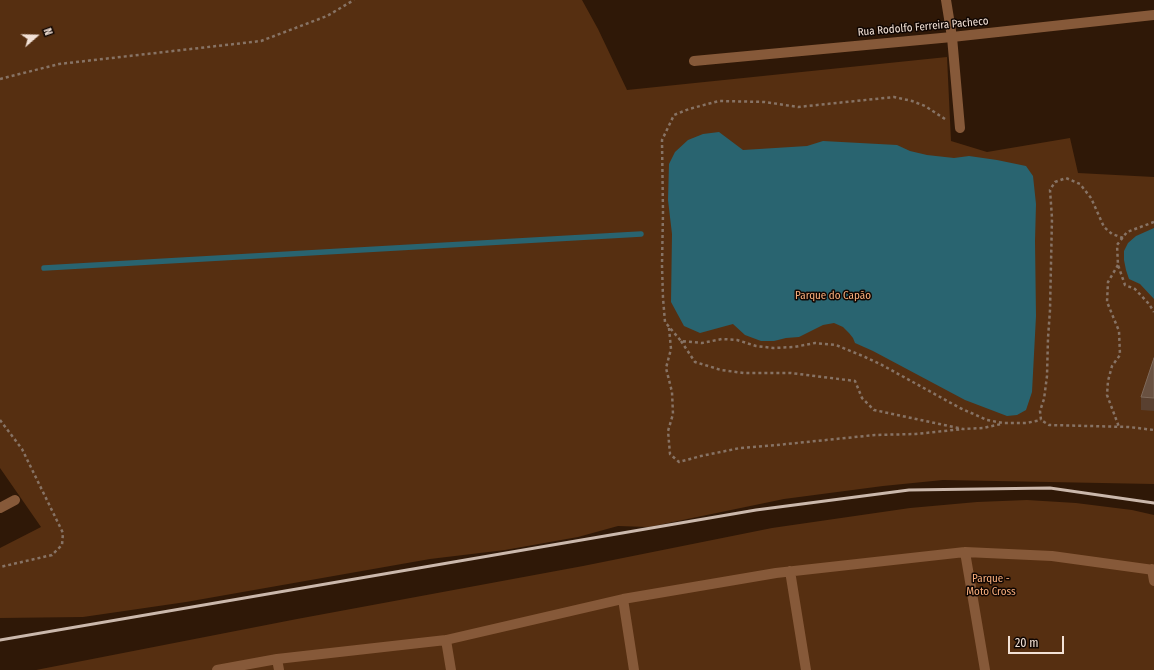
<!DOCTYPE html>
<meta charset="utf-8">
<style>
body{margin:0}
#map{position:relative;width:1154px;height:670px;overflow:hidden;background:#2f1807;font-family:"Fira Sans Condensed",sans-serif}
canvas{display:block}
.north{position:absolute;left:16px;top:16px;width:40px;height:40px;-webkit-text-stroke:3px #100602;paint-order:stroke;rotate:70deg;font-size:11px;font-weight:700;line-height:16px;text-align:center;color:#f2e1d6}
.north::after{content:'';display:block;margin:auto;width:14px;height:18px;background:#f2e1d6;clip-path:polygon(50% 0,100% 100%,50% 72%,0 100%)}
.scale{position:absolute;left:1008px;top:636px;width:56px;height:18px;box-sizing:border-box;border:2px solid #f2e1d6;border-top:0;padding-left:5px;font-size:12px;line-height:14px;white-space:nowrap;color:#f2e1d6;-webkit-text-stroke:3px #100602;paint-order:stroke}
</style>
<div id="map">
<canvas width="1154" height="670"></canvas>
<div class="north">N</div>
<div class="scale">20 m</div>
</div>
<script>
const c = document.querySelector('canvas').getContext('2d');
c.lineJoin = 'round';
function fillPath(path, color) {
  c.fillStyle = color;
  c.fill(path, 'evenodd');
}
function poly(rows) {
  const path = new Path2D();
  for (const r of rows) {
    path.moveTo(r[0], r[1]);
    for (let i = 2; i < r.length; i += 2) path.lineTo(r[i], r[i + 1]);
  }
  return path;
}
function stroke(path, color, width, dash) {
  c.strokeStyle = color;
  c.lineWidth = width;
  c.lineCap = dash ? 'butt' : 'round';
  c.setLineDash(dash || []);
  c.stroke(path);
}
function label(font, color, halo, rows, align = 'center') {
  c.font = font + ' "Fira Sans Condensed",sans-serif';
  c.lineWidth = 3;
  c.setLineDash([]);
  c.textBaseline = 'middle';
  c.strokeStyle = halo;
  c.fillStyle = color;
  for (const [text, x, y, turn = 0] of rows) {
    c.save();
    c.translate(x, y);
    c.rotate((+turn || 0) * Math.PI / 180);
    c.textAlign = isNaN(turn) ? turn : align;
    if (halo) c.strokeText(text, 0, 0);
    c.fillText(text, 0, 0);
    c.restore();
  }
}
fillPath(poly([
 [0,0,582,0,598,29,627,90,947,57,951,141,987,152,1070,138,1078,173,1154,177,1154,484,943,480,883,486,784,499,649,527,618,526,578,537,505,550,430,559,186,602,83,617,0,618,0,548,41,527,0,468],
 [1027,500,1076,503,1132,510,1154,515,1154,670,36,670,297,619,583,566,772,528,910,508,977,502]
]), '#562f11');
fillPath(poly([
 [719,132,743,150,807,146,823,141,897,145,910,151,927,155,954,158,969,156,997,160,1026,166,1033,176,1036,204,1035,241,1036,316,1032,392,1026,410,1017,415,1007,416,965,400,873,351,855,343,853,338,849,333,843,327,834,323,823,325,799,337,786,338,774,341,761,341,745,335,733,324,700,333,684,326,671,302,672,234,668,200,669,164,675,152,688,140,703,134],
 [1154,228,1154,299,1140,284,1129,279,1126,270,1124,260,1124,251,1128,243,1136,236]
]), '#296470');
stroke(poly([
 [44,268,641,234]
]), '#296470', 5.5);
stroke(poly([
 [0,79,59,64,261,41,327,16,354,0],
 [945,119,925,106,912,101,894,97,798,107,765,102,719,101,689,109,674,115,662,140,663,212,662,265,663,298,665,322,681,341,702,343,722,339,737,340,756,346,773,348,794,347,815,343,836,345,865,357,882,365,960,408,987,420,1003,423,1026,423,1041,420],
 [1154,222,1127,232,1117,245,1118,265,1125,285,1135,289,1149,304,1154,312],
 [1123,238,1112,234,1104,227,1091,198,1080,184,1066,178,1055,182,1050,190,1052,218,1050,310,1048,338,1047,376,1044,399,1040,411,1041,420,1049,425,1129,427,1154,430],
 [1118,265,1108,282,1107,302,1119,331,1120,355,1112,366,1108,381,1107,395,1119,427],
 [669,328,671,349,666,368,672,392,673,414,668,431,670,454,679,462,701,456,740,448,777,445,875,435,916,434,963,429],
 [681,341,695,362,721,370,744,373,791,373,855,381,862,398,874,410,963,429,983,428,1001,424],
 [0,420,22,449,63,533,62,545,52,555,0,567]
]), '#877365', 2.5, [3, 3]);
stroke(poly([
 [946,0,952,37,960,128],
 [694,61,952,37,1154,15],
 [0,508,15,500],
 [965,552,985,670],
 [1152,569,1154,581],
 [790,571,806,670],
 [623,599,634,670],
 [446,640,451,670],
 [277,659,279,670],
 [217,670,277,659,446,640,623,599,776,573,965,552,1052,556,1154,570]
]), '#865939', 10);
stroke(poly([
 [0,640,756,510,909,490,1050,488,1154,503]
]), '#cbb8ac', 3);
fillPath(poly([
 [1154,358,1154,411,1141,410,1141,397]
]), '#594030');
const building = poly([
 [1154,358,1154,398,1141,397,1154,358]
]);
fillPath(building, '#695141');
stroke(building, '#7e6859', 1);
label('11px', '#f2e1d6', '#100602', [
 ["Rua Rodolfo Ferreira Pacheco",923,27,-5]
]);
label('11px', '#f9af7d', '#100602', [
 ["Parque do Capão",833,296],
 ["Parque -",991,579],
 ["Moto Cross",991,592]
]);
</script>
